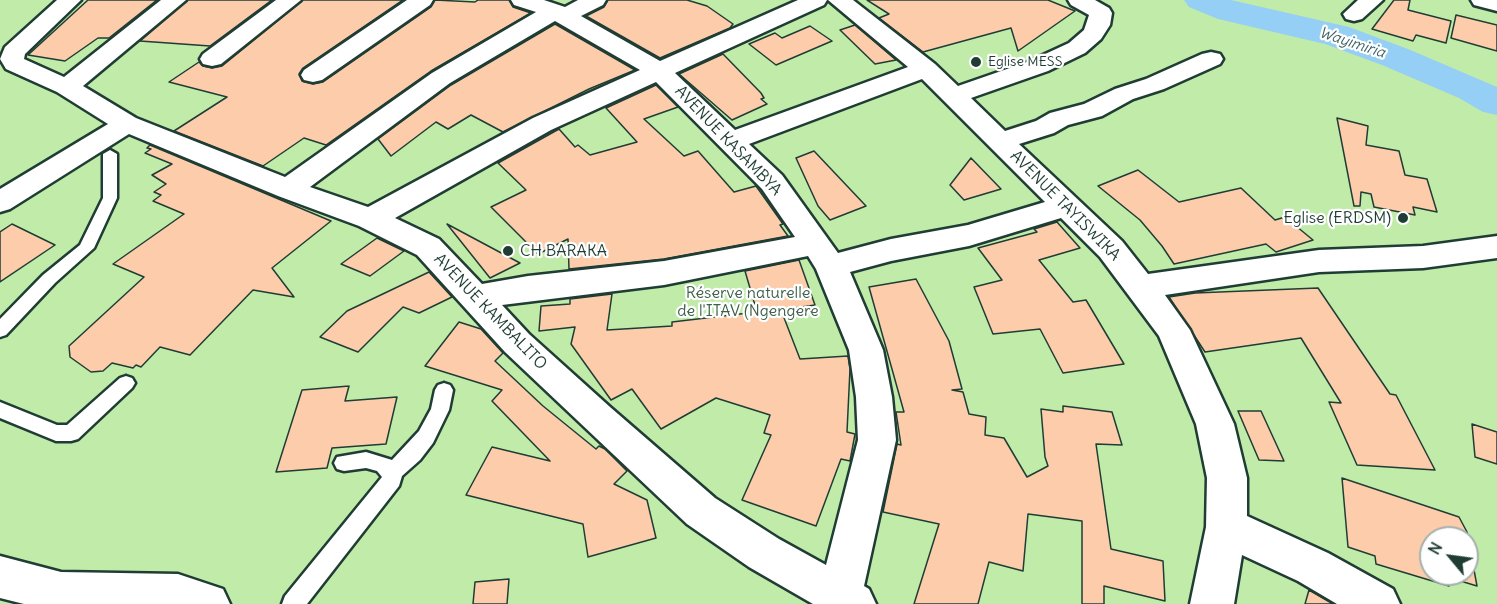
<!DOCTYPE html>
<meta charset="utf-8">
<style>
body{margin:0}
#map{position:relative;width:1497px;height:604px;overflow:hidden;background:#fff;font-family:Delius,sans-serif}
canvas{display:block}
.north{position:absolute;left:1419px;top:526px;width:60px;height:60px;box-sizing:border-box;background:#fff;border:2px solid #a5b1ae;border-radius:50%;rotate:299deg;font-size:16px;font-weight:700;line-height:24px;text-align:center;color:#1f3d34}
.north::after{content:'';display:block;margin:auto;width:21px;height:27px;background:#1f3d34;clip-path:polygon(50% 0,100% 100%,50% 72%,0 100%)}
</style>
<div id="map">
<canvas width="1497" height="604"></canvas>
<div class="north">N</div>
</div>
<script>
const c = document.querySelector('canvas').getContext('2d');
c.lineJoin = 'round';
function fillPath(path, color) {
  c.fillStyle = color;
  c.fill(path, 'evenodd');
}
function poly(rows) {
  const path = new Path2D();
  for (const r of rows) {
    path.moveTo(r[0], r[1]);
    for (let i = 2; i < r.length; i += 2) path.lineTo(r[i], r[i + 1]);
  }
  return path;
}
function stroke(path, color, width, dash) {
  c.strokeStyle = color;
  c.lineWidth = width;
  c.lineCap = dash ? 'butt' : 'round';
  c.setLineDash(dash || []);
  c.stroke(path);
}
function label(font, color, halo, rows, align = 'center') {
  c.font = font + ' Delius,sans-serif';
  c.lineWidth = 4.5;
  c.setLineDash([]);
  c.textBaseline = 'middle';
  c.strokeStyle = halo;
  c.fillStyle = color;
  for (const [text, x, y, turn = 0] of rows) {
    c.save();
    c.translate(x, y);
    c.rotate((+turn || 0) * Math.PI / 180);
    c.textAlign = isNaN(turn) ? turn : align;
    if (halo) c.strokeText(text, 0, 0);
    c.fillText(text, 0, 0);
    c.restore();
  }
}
fillPath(poly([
 [0,0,1497,0,1497,604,0,604],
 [1431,538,1467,538,1467,574,1431,574]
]), '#c1eba8');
fillPath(poly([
 [1184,0,1231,0,1349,27,1408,49,1497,87,1497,115,1483,112,1459,98,1382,65,1325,44,1218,19,1189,7,1184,0]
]), '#96cff6');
const building = poly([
 [88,0,157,0,109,38,98,38,65,61,28,55,88,0],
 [188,0,272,0,210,46,140,41,188,0],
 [303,0,403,0,303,68,299,74,302,81,313,84,323,82,431,7,435,0,475,2,478,0,509,0,513,7,531,13,431,71,326,145,304,138,263,166,174,131,227,97,169,82,199,62,203,66,212,68,222,66,303,0],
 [608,0,687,0,707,6,733,24,730,28,660,58,586,16,604,7,608,0],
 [867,0,1048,0,1075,11,1018,51,1011,28,923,52,879,18,889,14,867,0],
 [1394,0,1410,0,1408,10,1451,21,1446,43,1416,35,1413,41,1372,29,1394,0],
 [1456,15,1497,25,1497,51,1451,38,1456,15],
 [555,24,635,70,589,89,503,132,471,115,448,129,436,122,391,156,378,139,451,85,555,24],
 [855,25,896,60,875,64,840,30,855,25],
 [810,26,832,41,776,65,749,44,775,33,782,38,810,26],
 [723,54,761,93,764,98,761,99,767,104,732,120,679,74,723,54],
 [656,85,678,107,644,119,684,156,698,151,734,192,756,186,783,224,780,225,788,236,664,259,569,269,568,239,538,254,491,207,526,190,498,163,559,129,575,147,578,145,590,155,637,142,606,108,656,85],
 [1337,118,1368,126,1366,145,1399,151,1405,175,1427,179,1437,212,1413,207,1415,215,1374,207,1371,194,1361,192,1360,206,1354,206,1337,118],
 [150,145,331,221,272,268,294,297,253,290,190,355,160,347,141,367,136,365,133,368,112,363,103,371,91,372,70,357,69,346,144,277,113,264,184,214,153,201,161,195,154,192,166,184,152,175,172,164,145,153,151,149,147,148,150,145],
 [814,151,866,206,830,220,818,206,796,158,814,151],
 [971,158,1001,189,964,200,950,185,971,158],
 [1138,170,1179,202,1241,188,1275,220,1285,217,1313,240,1276,252,1266,244,1174,264,1162,246,1140,220,1098,186,1138,170],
 [1057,222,1080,248,1039,260,1073,302,1086,300,1124,364,1063,373,1040,329,993,334,974,287,1002,280,978,248,1037,232,1034,229,1057,222],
 [12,224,55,245,0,282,0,232,12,224],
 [447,224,520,263,490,278,447,224],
 [377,238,404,251,370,276,341,264,377,238],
 [799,260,815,305,781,310,800,359,848,356,850,369,847,432,855,434,850,461,841,459,816,526,742,500,771,435,764,433,770,415,716,398,661,429,632,389,611,400,571,344,575,327,539,331,541,306,570,304,570,299,612,294,607,330,672,326,672,322,757,312,745,271,799,260],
 [429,272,452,297,419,313,403,307,358,352,320,337,347,311,429,272],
 [916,279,949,341,962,389,952,390,963,392,969,414,986,417,985,435,1004,438,1027,477,1048,466,1045,457,1041,409,1063,412,1063,406,1112,412,1122,445,1096,444,1111,549,1163,561,1165,601,1104,586,1104,604,1082,604,1082,521,1028,514,1023,571,989,562,978,604,914,604,939,524,883,512,897,444,901,445,896,412,904,412,869,287,916,279],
 [1318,288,1390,394,1396,395,1435,470,1357,465,1329,402,1341,403,1301,338,1205,352,1169,297,1195,293,1318,288],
 [459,322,481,329,503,353,495,361,543,406,596,449,599,446,605,449,627,471,614,484,647,500,656,538,588,557,583,524,466,495,492,447,550,461,492,401,502,390,425,366,459,322],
 [349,386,345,401,397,397,386,444,332,448,327,468,276,472,302,390,349,386],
 [1238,411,1261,411,1284,461,1259,460,1238,411],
 [1472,424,1497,432,1497,464,1475,457,1472,424],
 [1342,478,1459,517,1467,532,1477,586,1447,577,1449,586,1376,564,1375,556,1348,547,1342,478],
 [1431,538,1467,538,1467,574,1431,574,1431,538],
 [509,579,507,604,473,604,475,582,509,579],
 [1309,590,1333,604,1305,604,1309,590]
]);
fillPath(building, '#fcccab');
stroke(building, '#1f3d34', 1.5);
const service = poly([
 [110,150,117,154,117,198,94,248,55,283,6,335,0,337,0,319,43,275,80,245,103,198,103,154,110,150],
 [126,376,132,378,135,383,132,388,78,439,71,441,56,441,0,418,0,402,57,425,67,425,120,378,126,376],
 [444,383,450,385,453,390,449,410,433,443,420,460,402,476,399,486,307,604,282,604,285,596,382,477,377,471,366,468,344,471,337,469,334,463,337,457,366,452,392,460,419,431,431,409,435,390,438,385,444,383]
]);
const minor = poly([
 [57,0,81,0,25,54,24,59,64,77,161,0,186,0,83,86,136,118,285,177,432,73,536,12,514,5,511,0,544,0,565,7,578,0,606,0,603,5,581,16,660,61,798,0,827,0,824,5,675,73,735,130,908,67,828,0,853,0,935,64,958,86,1030,61,1069,43,1084,30,1089,15,1071,5,1068,0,1095,0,1109,8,1112,13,1110,25,1101,39,1085,53,1048,71,971,98,1005,131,1036,121,1050,113,1084,104,1115,89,1146,79,1202,54,1211,52,1220,54,1223,59,1220,64,1164,89,1133,99,1102,116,1068,125,1054,133,1019,144,1122,241,1148,274,1319,250,1423,246,1497,236,1497,258,1423,268,1319,272,1165,295,1190,330,1234,424,1247,478,1247,516,1328,553,1393,589,1400,604,1337,604,1298,581,1242,555,1234,604,1190,604,1206,527,1207,478,1196,424,1159,336,1100,257,1061,218,969,246,891,261,850,272,883,350,892,397,896,440,864,586,869,589,876,604,813,604,749,567,687,524,505,352,417,255,359,226,278,196,129,134,10,209,0,212,0,189,108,124,57,92,6,69,0,59,5,47,57,0],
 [555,21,640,70,533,118,368,207,310,187,450,83,555,21],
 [922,79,1045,202,968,225,891,239,838,253,782,175,749,144,922,79],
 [656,82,762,189,795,237,664,261,528,276,482,284,439,239,395,218,551,130,656,82],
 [808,256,816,269,849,350,856,397,858,440,826,565,779,539,715,498,610,407,529,334,502,305,664,285,808,256],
 [276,0,301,0,221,64,212,66,203,64,200,59,203,54,276,0],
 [407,0,433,0,430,5,322,80,313,82,304,80,301,75,304,70,407,0],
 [1358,0,1383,0,1362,19,1354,21,1346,19,1343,14,1358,0],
 [1471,0,1497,0,1497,11,1474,5,1471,0],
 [0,556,61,572,178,574,223,589,230,604,24,604,0,598,0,556]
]);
stroke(service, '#1f3d34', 5);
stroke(minor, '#1f3d34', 5);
fillPath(service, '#fff');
fillPath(minor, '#fff');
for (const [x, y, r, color] of [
 [976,62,6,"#1f3d34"],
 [1403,218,6,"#1f3d34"],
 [508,251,6,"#1f3d34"]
]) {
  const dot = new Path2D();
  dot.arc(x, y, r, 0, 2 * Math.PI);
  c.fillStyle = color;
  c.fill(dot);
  stroke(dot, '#fff', 2);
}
label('14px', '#1f3d34', '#fff', [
 ["Eglise MESS",988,62]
], 'left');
label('italic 15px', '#3d6264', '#fff', [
 ["Wayimiria",1352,43,18]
]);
label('16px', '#1f3d34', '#fff', [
 ["AVENUE KASAMBYA",728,141,46],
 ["AVENUE TAYISWIKA",1065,206,45],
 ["AVENUE KAMBALITO",490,312,46]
]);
label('16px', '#1f3d34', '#fff', [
 ["Eglise (ERDSM)",1391,218],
 ["CH BARAKA",520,251,"left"]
], 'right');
label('16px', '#3f604b', '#fff', [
 ["Réserve naturelle",748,293],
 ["de l'ITAV (Ngengere",748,311]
]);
</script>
